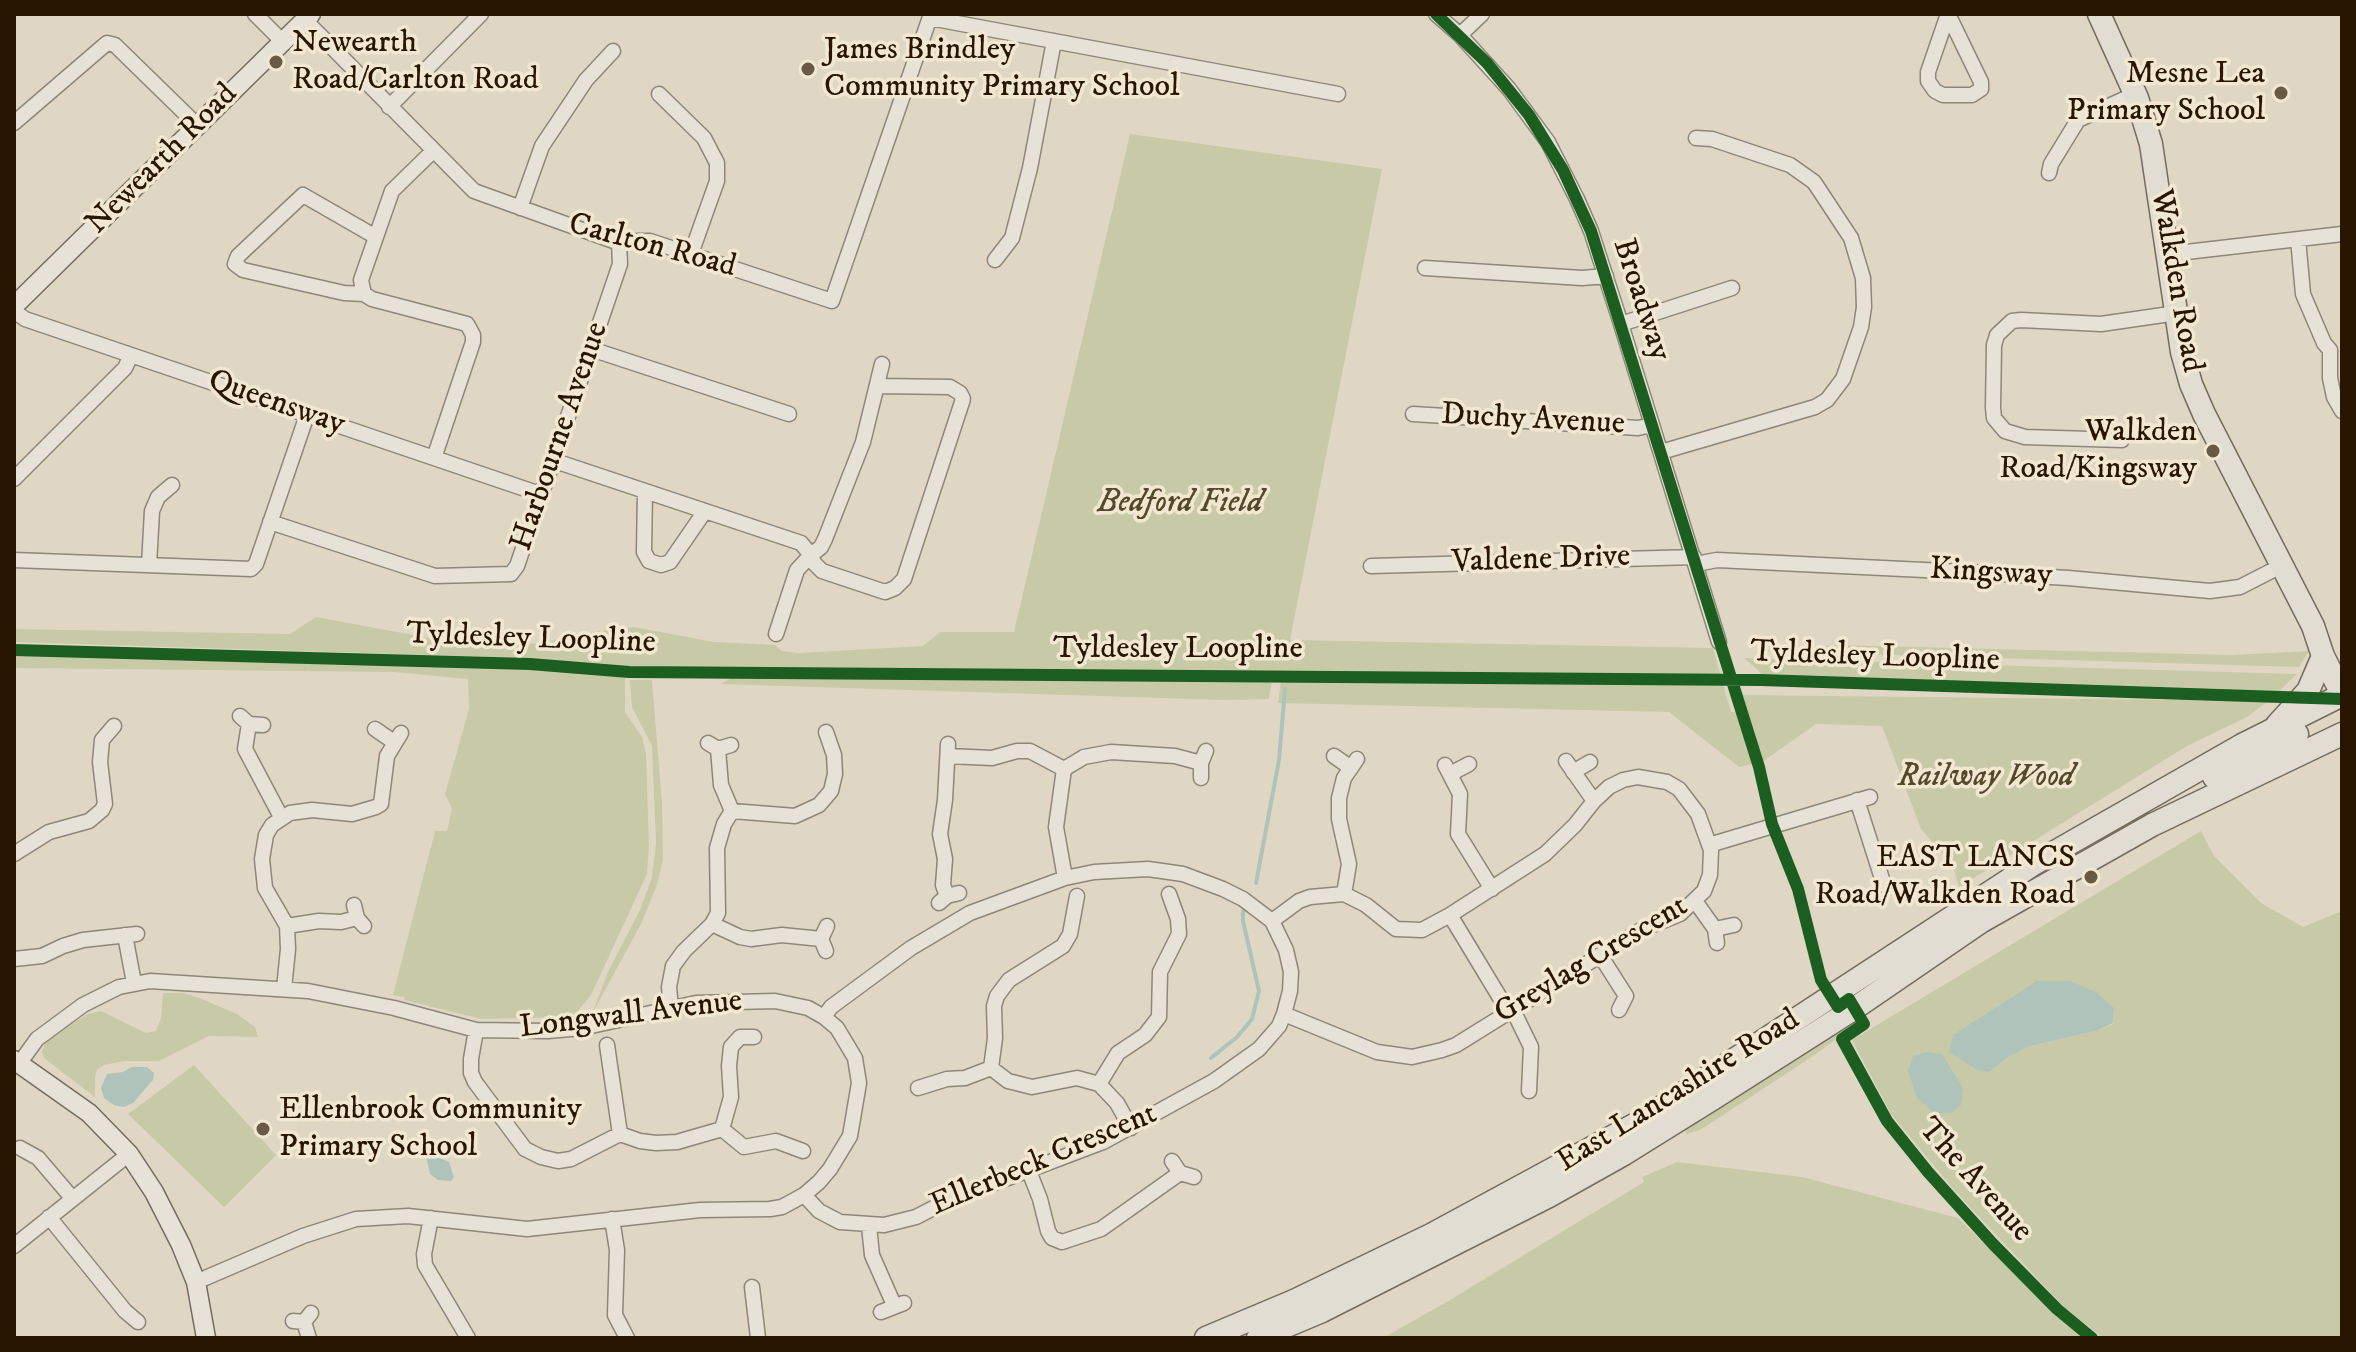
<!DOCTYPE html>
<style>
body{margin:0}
#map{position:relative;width:2356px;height:1352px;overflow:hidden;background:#dfd7c4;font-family:"IM FELL DW Pica",serif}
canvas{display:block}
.frame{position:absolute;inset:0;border:16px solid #281600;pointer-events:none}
</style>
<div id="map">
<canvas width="2356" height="1352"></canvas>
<div class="frame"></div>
</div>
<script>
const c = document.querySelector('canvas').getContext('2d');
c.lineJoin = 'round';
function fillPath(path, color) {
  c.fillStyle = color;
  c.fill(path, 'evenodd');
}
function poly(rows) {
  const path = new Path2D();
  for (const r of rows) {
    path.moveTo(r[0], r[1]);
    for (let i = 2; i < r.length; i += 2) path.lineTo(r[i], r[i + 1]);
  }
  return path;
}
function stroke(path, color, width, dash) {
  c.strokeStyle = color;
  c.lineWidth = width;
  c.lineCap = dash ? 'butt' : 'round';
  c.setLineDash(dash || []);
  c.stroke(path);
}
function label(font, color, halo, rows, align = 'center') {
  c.font = font + ' "IM FELL DW Pica",serif';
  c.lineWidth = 7;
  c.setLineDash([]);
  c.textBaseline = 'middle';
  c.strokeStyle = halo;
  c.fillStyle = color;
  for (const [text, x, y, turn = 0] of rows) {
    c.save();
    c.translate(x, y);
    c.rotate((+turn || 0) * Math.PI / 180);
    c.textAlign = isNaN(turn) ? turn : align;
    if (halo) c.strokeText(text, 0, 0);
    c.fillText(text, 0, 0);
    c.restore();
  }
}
fillPath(poly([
 [1130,134,1382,169,1290,640,1713,648,1721,677,628,667,526,658,14,642,14,629,290,634,316,617,435,639,543,644,568,635,634,627,714,642,775,645,782,651,799,653,923,646,940,632,1014,632],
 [1836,645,2232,655,2309,651,2299,667,1759,651],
 [14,654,526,668,600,673,625,678,625,712,642,737,646,754,649,844,647,874,591,995,573,1017,482,1019,404,1000,405,997,393,995,435,831,447,831,452,809,445,794,469,709,468,679,393,672,14,668],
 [1744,658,2297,674,2277,693,1763,675],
 [733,677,850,678,1272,680,1269,699,1224,700,721,684],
 [630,680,652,680,662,803,663,860,657,885,641,924,592,1014,608,972,640,910,652,877,656,843,652,746,632,707],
 [1281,681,1723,685,1731,712,1747,712,1742,695,2268,701,2247,717,2187,746,1959,887,1953,866,1921,829,1882,726,1816,724,1762,762,1739,767,1669,712,1278,703],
 [2201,831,2214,856,2261,903,2303,927,2342,911,2342,1338,2103,1338,2065,1308,1955,1191,1891,1114,1852,1040],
 [2070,981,2114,1008,2113,1024,2096,1031,2030,1046,2007,1058,1989,1072],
 [163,993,182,993,197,997,237,1014,255,1027,258,1037,209,1036,159,1061,124,1061,104,1065,97,1070,95,1077,95,1097,44,1058,42,1052,47,1039,88,1014,101,1011,146,1033,156,1031,161,1018],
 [1854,1021,1838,1034,1835,1040,1816,1054,1702,1129,1687,1134,1685,1129],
 [194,1065,276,1155,224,1207,128,1114],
 [1677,1162,1802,1177,1958,1218,2057,1315,2084,1338,1383,1338,1445,1303,1644,1182,1642,1177]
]), '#c8caa7');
fillPath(poly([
 [2037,981,2070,981,2096,992,2114,1008,2113,1023,2096,1031,2030,1046,2007,1058,1989,1072,1975,1069,1949,1052,1953,1035],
 [1927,1052,1942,1054,1963,1088,1961,1105,1952,1113,1934,1113,1917,1098,1908,1071,1913,1056],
 [132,1067,147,1067,154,1073,153,1080,133,1103,123,1107,114,1105,104,1098,101,1088,107,1074,123,1072],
 [434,1155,449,1162,454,1177,451,1181,438,1180,430,1174,426,1156]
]), '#afc3bb');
stroke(poly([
 [1256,883,1279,760,1285,689],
 [1211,1058,1237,1037,1252,1019,1259,991,1243,921,1243,911]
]), '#afc3bb', 4);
const minor = poly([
 [255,14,283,42],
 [1436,14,1460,35,1509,89,1548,142,1577,199,1591,231,1621,324,1719,642],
 [1948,14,1981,82,1981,89,1972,95,1943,95,1935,91,1928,81,1928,72,1948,14],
 [930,18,1338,94],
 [305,20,474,191,619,243,630,241,650,241,832,301,931,14],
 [1460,35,1482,14],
 [659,94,704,138,717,163,717,181,691,254],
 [389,107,481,14],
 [14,123,107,43,115,45,198,126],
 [2049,173,2051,164,2078,120,2135,94],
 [520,208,542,146,586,80,613,51],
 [376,237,303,195,238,256,235,264,243,270,344,293,364,294,372,299,467,324,473,335,473,342,434,458],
 [2298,239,2303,294,2324,343,2330,350,2330,378,2334,397,2342,411],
 [2169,254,2342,234],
 [995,260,1012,238,1030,168,1054,41],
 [1425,268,1582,278,1606,276],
 [364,294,361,280,392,191,433,151],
 [14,311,25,319,540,494],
 [1621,324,1732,288],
 [591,349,789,414],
 [878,386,950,387,960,393,963,399,904,579,895,588,885,592,822,571,814,563,811,555,821,547,825,539,863,442,882,364],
 [1413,414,1638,428,1652,425],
 [2122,440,2025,437,2005,431,1994,418,1993,408,1994,345,1997,335,2012,321,2021,320,2101,324,2177,313],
 [1661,452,1815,407,1827,400,1843,379,1861,327,1864,307,1863,278,1851,238,1814,182,1790,165,1712,139,1696,138],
 [552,460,801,543,811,555,797,570,776,634],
 [14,479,125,368,131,355],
 [645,491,644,552,649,561,661,565,670,562,705,511],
 [270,522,435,576,511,574,517,566,620,264,619,243],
 [14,560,251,569,256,564,307,415],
 [1696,564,1717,560,1986,573,2068,578,2210,591,2240,587,2281,566],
 [149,565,152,511,158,497,172,485],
 [1371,566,1694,557],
 [240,716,249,724,263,725],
 [249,724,245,749,281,817],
 [375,729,394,742],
 [708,743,718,749,731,745],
 [718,749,721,785,732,811],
 [948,756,992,758,1017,751,1030,751,1064,769],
 [1334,756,1351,768],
 [1566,761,1594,801],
 [1445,765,1460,794,1458,834,1492,889],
 [1573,772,1590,762],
 [1450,774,1469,764],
 [1201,778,1201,763,1206,751],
 [1857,800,1884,885],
 [1709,845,1870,797],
 [14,854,49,832,89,821,102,810,105,804,100,762,102,740,114,726],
 [1065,878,1056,827,1064,769,1084,757,1111,752,1175,756,1201,763],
 [1344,894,1349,864,1339,819,1339,798,1344,778,1357,759],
 [947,896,943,885,945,859,940,834,945,800,948,744],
 [1077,896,1070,934,1063,946,1009,980,997,996,994,1006,995,1038,991,1068,1008,1081,1032,1087,1077,1078,1099,1084,1117,1103,1131,1128],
 [1695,901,1715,929,1717,943],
 [939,903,947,896,959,893],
 [354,905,357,918,364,926],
 [1450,915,1508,1011],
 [1272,921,1299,901,1310,897,1344,894,1366,905,1396,929,1422,930,1450,915,1545,854,1575,825,1594,801,1609,787,1623,780,1638,777,1667,782,1679,789,1698,814,1711,850,1710,875,1704,891,1680,914,1641,930,1456,1045,1442,1050,1412,1057,1377,1052,1284,1014],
 [712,924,740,937,751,939,782,935,821,939],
 [287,926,319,921,341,922,357,918],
 [1715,929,1734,925],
 [125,935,134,983],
 [826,951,821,939,827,926],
 [1600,955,1626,996,1619,1010],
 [14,959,42,956,63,946,83,940,137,934],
 [284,989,288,949,287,926,265,888,262,859,266,835,272,825,290,813,312,810,352,814,376,807,381,804,387,756,401,733],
 [671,1008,669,987,673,966,684,951,712,924,718,913,717,848,724,824,732,811,795,816,819,805,831,791,835,774,834,755,826,732],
 [1512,1008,1531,1047,1529,1091],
 [476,1030,471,1059,471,1073,475,1082,525,1149,541,1157,558,1161,571,1159,620,1134,640,1141,656,1143,677,1142,722,1129,744,1147,776,1141,803,1151],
 [607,1045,620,1134],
 [19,1064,37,1039,83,1005,119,987,150,981,308,991,394,1008,476,1030,548,1031,582,1028,696,1003,775,1001,808,1008,824,1017,837,1028,855,1058,859,1083,850,1136,830,1169,819,1182,804,1195,782,1207,770,1209,700,1210,527,1229,408,1216,356,1219,303,1236,196,1282],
 [1099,1084,1118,1053,1145,1035,1159,1017,1160,972,1179,934,1178,919,1169,894],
 [918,1088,947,1079,965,1078,991,1068],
 [722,1129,731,1097,729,1066,731,1047,740,1037,754,1037],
 [20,1148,38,1158,73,1199],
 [1172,1161,1180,1173,1194,1177],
 [1029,1171,1040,1199,1048,1231,1052,1238,1062,1242,1101,1229,1180,1173],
 [804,1195,819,1211,840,1222,884,1225,916,1217,947,1201,1103,1142,1214,1081,1259,1049,1279,1026,1284,1014,1290,991,1291,972,1286,950,1272,921,1243,899,1223,889,1183,874,1148,869,1094,872,1065,878,970,913,911,948,831,1007,824,1017],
 [49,1217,125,1311,138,1322],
 [431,1218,424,1254,425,1265,468,1338],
 [612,1219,617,1250,615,1315,627,1338],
 [869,1226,872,1255,894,1305],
 [14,1246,129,1154],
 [752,1287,758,1338],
 [881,1312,904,1303],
 [293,1321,304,1322,311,1313],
 [304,1322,309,1338]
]);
const secondary = poly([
 [14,306,311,14],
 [14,1060,89,1113,129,1154,154,1192,181,1245,196,1282,206,1338]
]);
const primary = poly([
 [2099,14,2137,98,2151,144,2182,352,2191,384,2204,414,2313,626,2323,656,2342,694],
 [2277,725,2308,691,2323,656]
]);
const trunk = poly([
 [2214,777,2297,734],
 [1206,1338,1294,1301,1431,1235,1636,1124,2032,865,2242,745,2342,695],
 [1258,1338,1322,1311,1549,1196,1624,1154,1714,1098,1855,1008,1982,921,2152,825,2342,734]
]);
stroke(minor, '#8e8779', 17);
stroke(secondary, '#736c5f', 21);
stroke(primary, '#736c5f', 25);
stroke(trunk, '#736c5f', 25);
stroke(minor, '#e6e2d8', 14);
stroke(secondary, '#e6e2d8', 18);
stroke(primary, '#e2ddd2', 22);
stroke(trunk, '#e2ddd2', 22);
stroke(poly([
 [1436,14,1487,63,1529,115,1563,170,1591,231,1759,767,1772,824,1798,889,1821,980,1838,1007,1849,999,1864,1024,1842,1039,1887,1121,1928,1172,1993,1244,2057,1309,2092,1338],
 [14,650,530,664,629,672,1761,680,2342,699]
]), '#1b5e20', 12);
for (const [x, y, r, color] of [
 [276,62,8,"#685a45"],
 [808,69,8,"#685a45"],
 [2281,93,8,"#685a45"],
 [2213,451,8,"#685a45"],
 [2091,877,8,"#685a45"],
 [263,1129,8,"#685a45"]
]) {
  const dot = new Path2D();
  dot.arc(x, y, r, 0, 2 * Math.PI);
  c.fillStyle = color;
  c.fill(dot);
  stroke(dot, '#f2e8d1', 3);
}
label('32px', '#281600', '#f2e8d1', [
 ["Newearth",292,44],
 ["Road/Carlton Road",292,81],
 ["James Brindley",824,51],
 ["Community Primary School",824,88],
 ["Mesne Lea",2265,75,"right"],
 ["Primary School",2265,112,"right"],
 ["Walkden",2197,433,"right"],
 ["Road/Kingsway",2197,470,"right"],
 ["EAST LANCS",2075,859,"right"],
 ["Road/Walkden Road",2075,896,"right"],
 ["Ellenbrook Community",279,1111],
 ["Primary School",279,1148]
], 'left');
label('32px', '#281600', '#f2e8d1', [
 ["Newearth Road",163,160,-45],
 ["Carlton Road",652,247,15],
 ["Walkden Road",2175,281,80],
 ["Broadway",1640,300,72],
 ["Queensway",276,404,19],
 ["Duchy Avenue",1533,421,3],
 ["Harbourne Avenue",561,437,-71],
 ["Valdene Drive",1541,561,-2],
 ["Kingsway",1991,574,3],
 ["Tyldesley Loopline",531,640,2],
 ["Tyldesley Loopline",1178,650],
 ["Tyldesley Loopline",1875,658,2],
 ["Greylag Crescent",1592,961,-31],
 ["Longwall Avenue",631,1016,-7],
 ["East Lancashire Road",1679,1092,-32],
 ["Ellerbeck Crescent",1044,1161,-23],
 ["The Avenue",1974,1181,48]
]);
label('italic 32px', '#53492b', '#f2e8d1', [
 ["Bedford Field",1180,504],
 ["Railway Wood",1986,778]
]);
</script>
